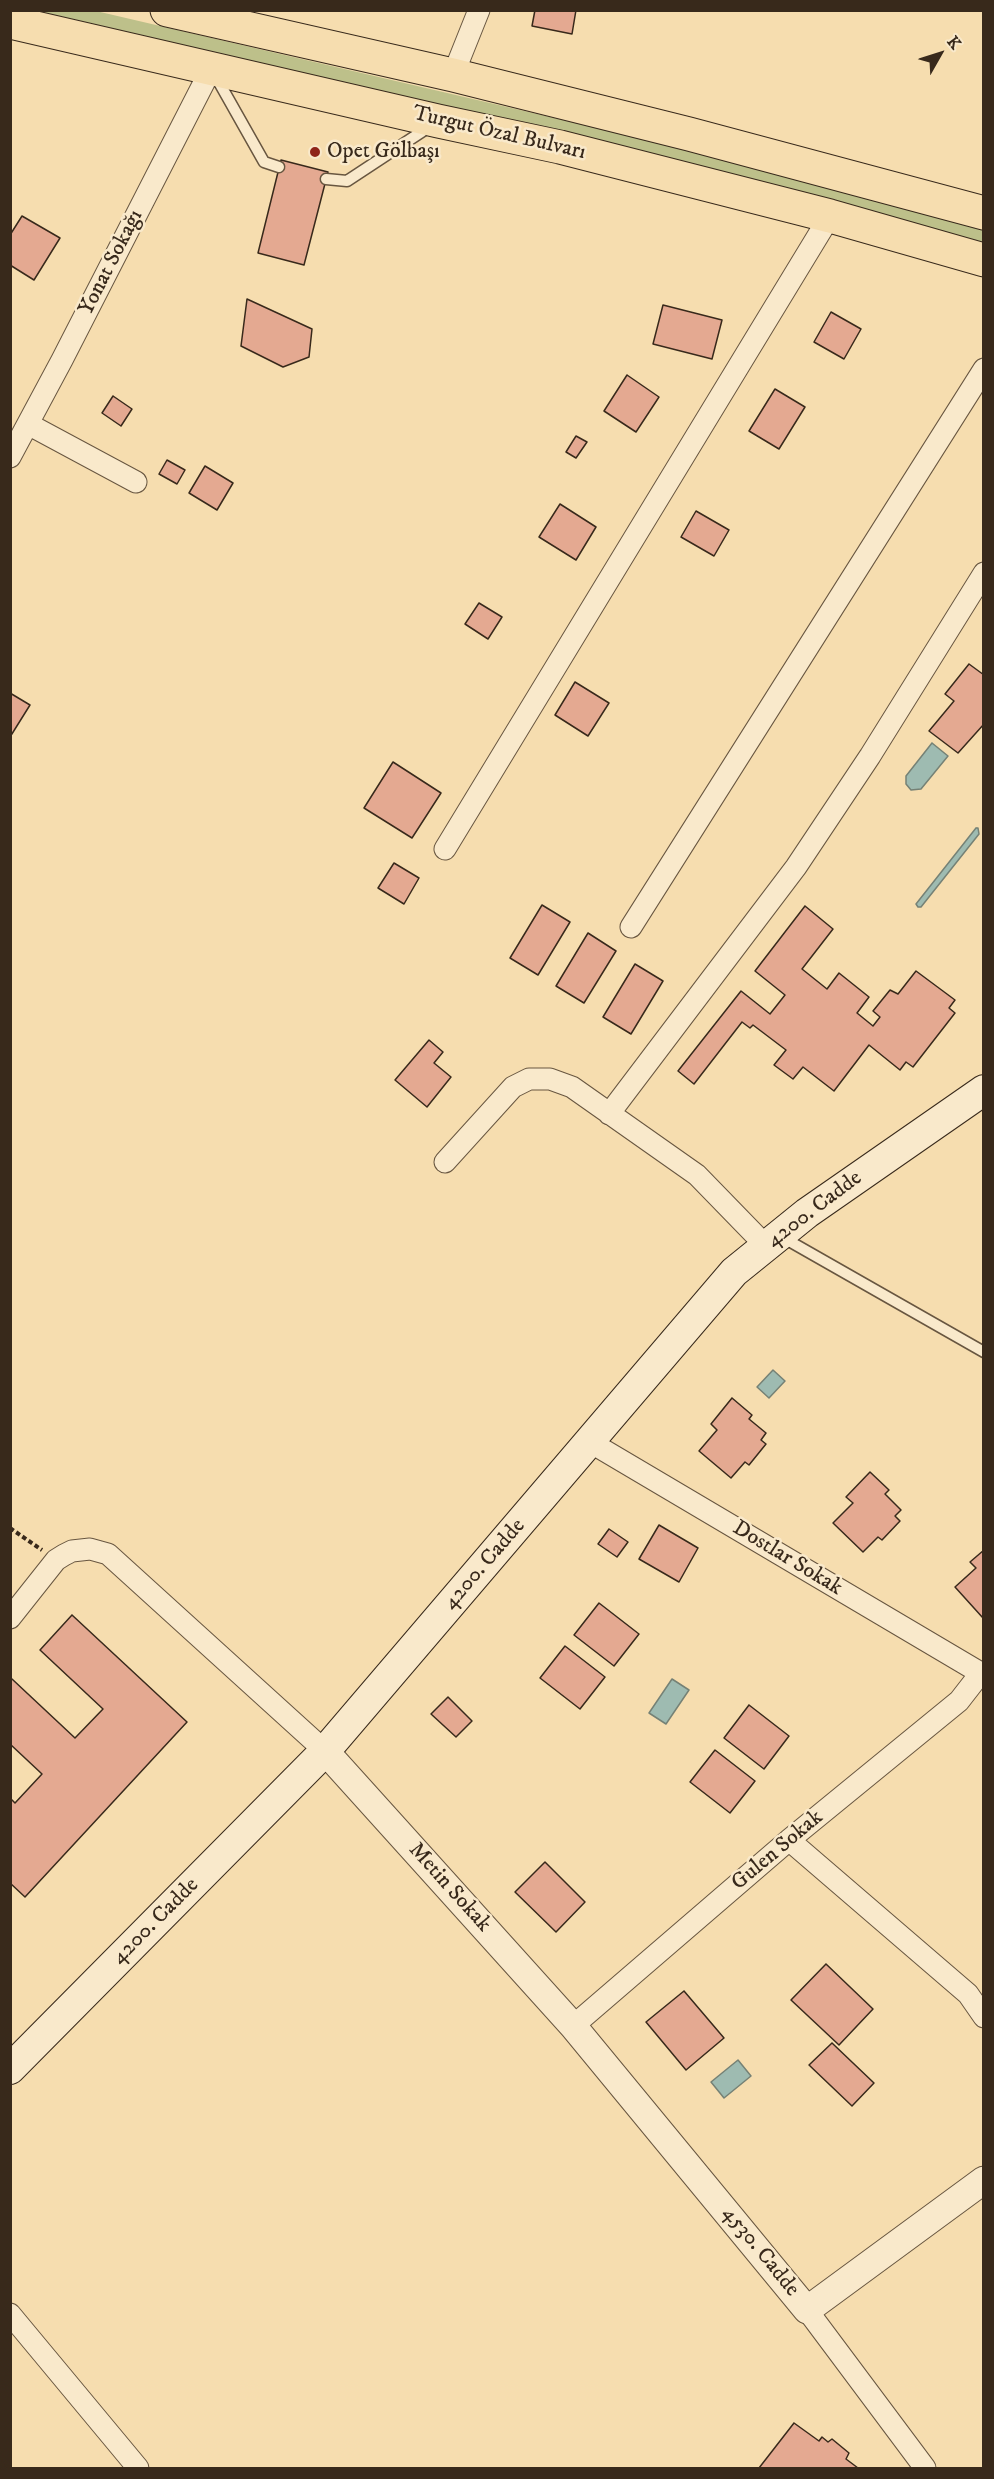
<!DOCTYPE html>
<meta charset="utf-8">
<style>
body{margin:0}
#map{position:relative;width:994px;height:2479px;overflow:hidden;background:#f6ddaf;font-family:"IM FELL DW Pica",serif}
canvas{display:block}
.frame{position:absolute;inset:0;border:12px solid #38291b;pointer-events:none}
.north{position:absolute;left:910px;top:24px;width:60px;height:60px;-webkit-text-stroke:4px #f9e9cb;paint-order:stroke;rotate:51deg;font-size:16px;font-weight:700;line-height:24px;text-align:center;color:#38291b}
.north::after{content:'';display:block;margin:auto;width:21px;height:27px;background:#38291b;clip-path:polygon(50% 0,100% 100%,50% 72%,0 100%)}
</style>
<div id="map">
<canvas width="994" height="2479"></canvas>
<div class="frame"></div>
<div class="north">K</div>
</div>
<script>
const c = document.querySelector('canvas').getContext('2d');
c.lineJoin = 'round';
function fillPath(path, color) {
  c.fillStyle = color;
  c.fill(path, 'evenodd');
}
function poly(rows) {
  const path = new Path2D();
  for (const r of rows) {
    path.moveTo(r[0], r[1]);
    for (let i = 2; i < r.length; i += 2) path.lineTo(r[i], r[i + 1]);
  }
  return path;
}
function stroke(path, color, width, dash) {
  c.strokeStyle = color;
  c.lineWidth = width;
  c.lineCap = dash ? 'butt' : 'round';
  c.setLineDash(dash || []);
  c.stroke(path);
}
function label(font, color, halo, rows, align = 'center') {
  c.font = font + ' "IM FELL DW Pica",serif';
  c.lineWidth = 5;
  c.setLineDash([]);
  c.textBaseline = 'middle';
  c.strokeStyle = halo;
  c.fillStyle = color;
  for (const [text, x, y, turn = 0] of rows) {
    c.save();
    c.translate(x, y);
    c.rotate((+turn || 0) * Math.PI / 180);
    c.textAlign = isNaN(turn) ? turn : align;
    if (halo) c.strokeText(text, 0, 0);
    c.fillText(text, 0, 0);
    c.restore();
  }
}
fillPath(poly([
 [38,11,96,11,640,138,983,229,983,242,588,139]
]), '#bdc08a');
const water = poly([
 [932,743,948,756,921,789,911,790,906,784,906,776,932,743],
 [976,828,978,828,979,834,921,907,918,907,916,904,976,828],
 [773,1370,785,1381,769,1398,757,1387,773,1370],
 [672,1679,689,1690,666,1724,649,1713,672,1679],
 [738,2060,751,2076,724,2098,711,2082,738,2060]
]);
fillPath(water, '#9ebbb1');
stroke(water, '#758175', 1.5);
const building = poly([
 [535,10,576,10,572,34,532,26,535,10],
 [281,160,328,172,304,265,258,253,281,160],
 [22,216,60,238,34,280,10,265,10,235,22,216],
 [247,299,312,329,309,357,283,367,241,346,247,299],
 [663,305,722,320,712,359,653,344,663,305],
 [831,312,861,329,844,359,814,342,831,312],
 [627,375,659,397,636,432,604,411,627,375],
 [775,389,805,407,779,449,749,431,775,389],
 [113,396,132,409,121,426,102,413,113,396],
 [576,436,587,442,576,458,566,452,576,436],
 [167,460,185,470,177,484,159,474,167,460],
 [205,466,233,483,217,510,189,493,205,466],
 [560,504,596,527,576,560,539,537,560,504],
 [696,511,729,530,714,556,681,537,696,511],
 [479,603,502,617,488,639,465,624,479,603],
 [969,664,984,675,984,724,958,753,929,731,954,701,945,694,969,664],
 [575,682,609,703,588,736,555,715,575,682],
 [10,693,30,705,10,737,10,693],
 [393,762,441,793,412,838,364,808,393,762],
 [394,863,419,878,404,904,378,888,394,863],
 [542,905,570,922,538,975,510,958,542,905],
 [805,906,833,929,802,969,827,989,839,973,869,997,857,1013,873,1026,880,1017,873,1011,890,990,898,994,916,971,955,1000,949,1008,955,1013,913,1067,906,1062,900,1070,869,1045,834,1091,803,1067,793,1079,774,1065,786,1050,753,1025,750,1028,742,1022,694,1084,678,1071,741,991,770,1014,785,995,755,971,805,906],
 [588,933,616,951,584,1003,556,986,588,933],
 [635,964,663,981,631,1034,603,1017,635,964],
 [429,1040,443,1052,434,1063,451,1077,427,1107,395,1080,429,1040],
 [732,1398,752,1415,749,1419,766,1433,761,1440,766,1444,749,1465,745,1462,731,1478,699,1451,717,1430,711,1424,732,1398],
 [870,1472,889,1490,885,1494,901,1510,895,1516,900,1521,882,1540,878,1537,863,1552,833,1523,853,1503,846,1497,870,1472],
 [659,1525,698,1548,679,1582,639,1559,659,1525],
 [609,1529,628,1542,617,1557,598,1544,609,1529],
 [984,1550,984,1618,983,1618,955,1587,976,1568,970,1562,984,1550],
 [599,1603,639,1634,614,1666,574,1635,599,1603],
 [72,1615,187,1722,25,1897,10,1883,10,1798,15,1803,42,1774,10,1744,10,1680,12,1679,75,1738,103,1709,40,1650,72,1615],
 [565,1646,605,1677,580,1709,540,1678,565,1646],
 [448,1697,472,1721,456,1737,431,1714,448,1697],
 [749,1705,789,1736,764,1769,724,1738,749,1705],
 [715,1750,755,1781,730,1813,690,1782,715,1750],
 [545,1862,585,1902,556,1932,515,1892,545,1862],
 [826,1964,873,2009,839,2045,791,2000,826,1964],
 [684,1991,724,2038,686,2070,646,2022,684,1991],
 [832,2043,874,2083,852,2106,809,2065,832,2043],
 [794,2423,819,2441,822,2437,828,2442,832,2439,849,2453,846,2459,858,2468,759,2468,794,2423]
]);
fillPath(building, '#e4a991');
stroke(building, '#38291b', 1.5);
const service = poly([
 [216,77,264,162,279,167],
 [326,179,347,181,429,127],
 [782,1237,984,1352]
]);
const minor = poly([
 [453,75,479,10],
 [28,424,136,482],
 [10,457,62,360,211,69],
 [445,849,830,216],
 [631,927,984,369],
 [609,1114,796,867,870,756,984,573],
 [445,1162,513,1087,529,1079,550,1079,572,1087,697,1175,766,1246],
 [590,1442,984,1675],
 [10,1618,56,1560,64,1555,72,1551,90,1549,108,1554,325,1751],
 [789,1840,968,1994,984,2017],
 [573,2026,789,1840,959,1701,980,1674],
 [807,2310,925,2468],
 [10,2314,138,2468]
]);
const tertiary = poly([
 [325,1751,573,2026,807,2310,984,2180]
]);
const secondary = poly([
 [10,2069,325,1751,734,1272,807,1213,984,1090]
]);
const primary = poly([
 [167,10,453,75,689,134,984,213],
 [10,22,438,121,560,147,830,216,984,260]
]);
stroke(service, '#685640', 13);
stroke(minor, '#685640', 23);
stroke(tertiary, '#685640', 29);
stroke(secondary, '#38291b', 32);
stroke(primary, '#38291b', 35);
stroke(poly([
 [10,1528,42,1550]
]), '#38291b', 4, [4.5, 3]);
stroke(service, '#f9e9cb', 10);
stroke(minor, '#f9e9cb', 21);
stroke(tertiary, '#f9e9cb', 27);
stroke(secondary, '#f9e9cb', 30);
stroke(primary, '#f6ddaf', 33);
for (const [x, y, r, color] of [
 [315,152,6,"#8f2418"]
]) {
  const dot = new Path2D();
  dot.arc(x, y, r, 0, 2 * Math.PI);
  c.fillStyle = color;
  c.fill(dot);
  stroke(dot, '#f9e9cb', 2);
}
label('22px', '#38291b', '#f9e9cb', [
 ["Turgut Özal Bulvarı",499,134,13],
 ["Yonat Sokağı",112,263,-63],
 ["4200. Cadde",815,1210,-37],
 ["Dostlar Sokak",787,1559,31],
 ["4200. Cadde",485,1565,-49],
 ["Gulen Sokak",778,1851,-40],
 ["Metin Sokak",449,1888,48],
 ["4200. Cadde",156,1922,-45],
 ["4530. Cadde",760,2252,51]
]);
label('22px', '#38291b', '#f9e9cb', [
 ["Opet Gölbaşı",327,152]
], 'left');
</script>
